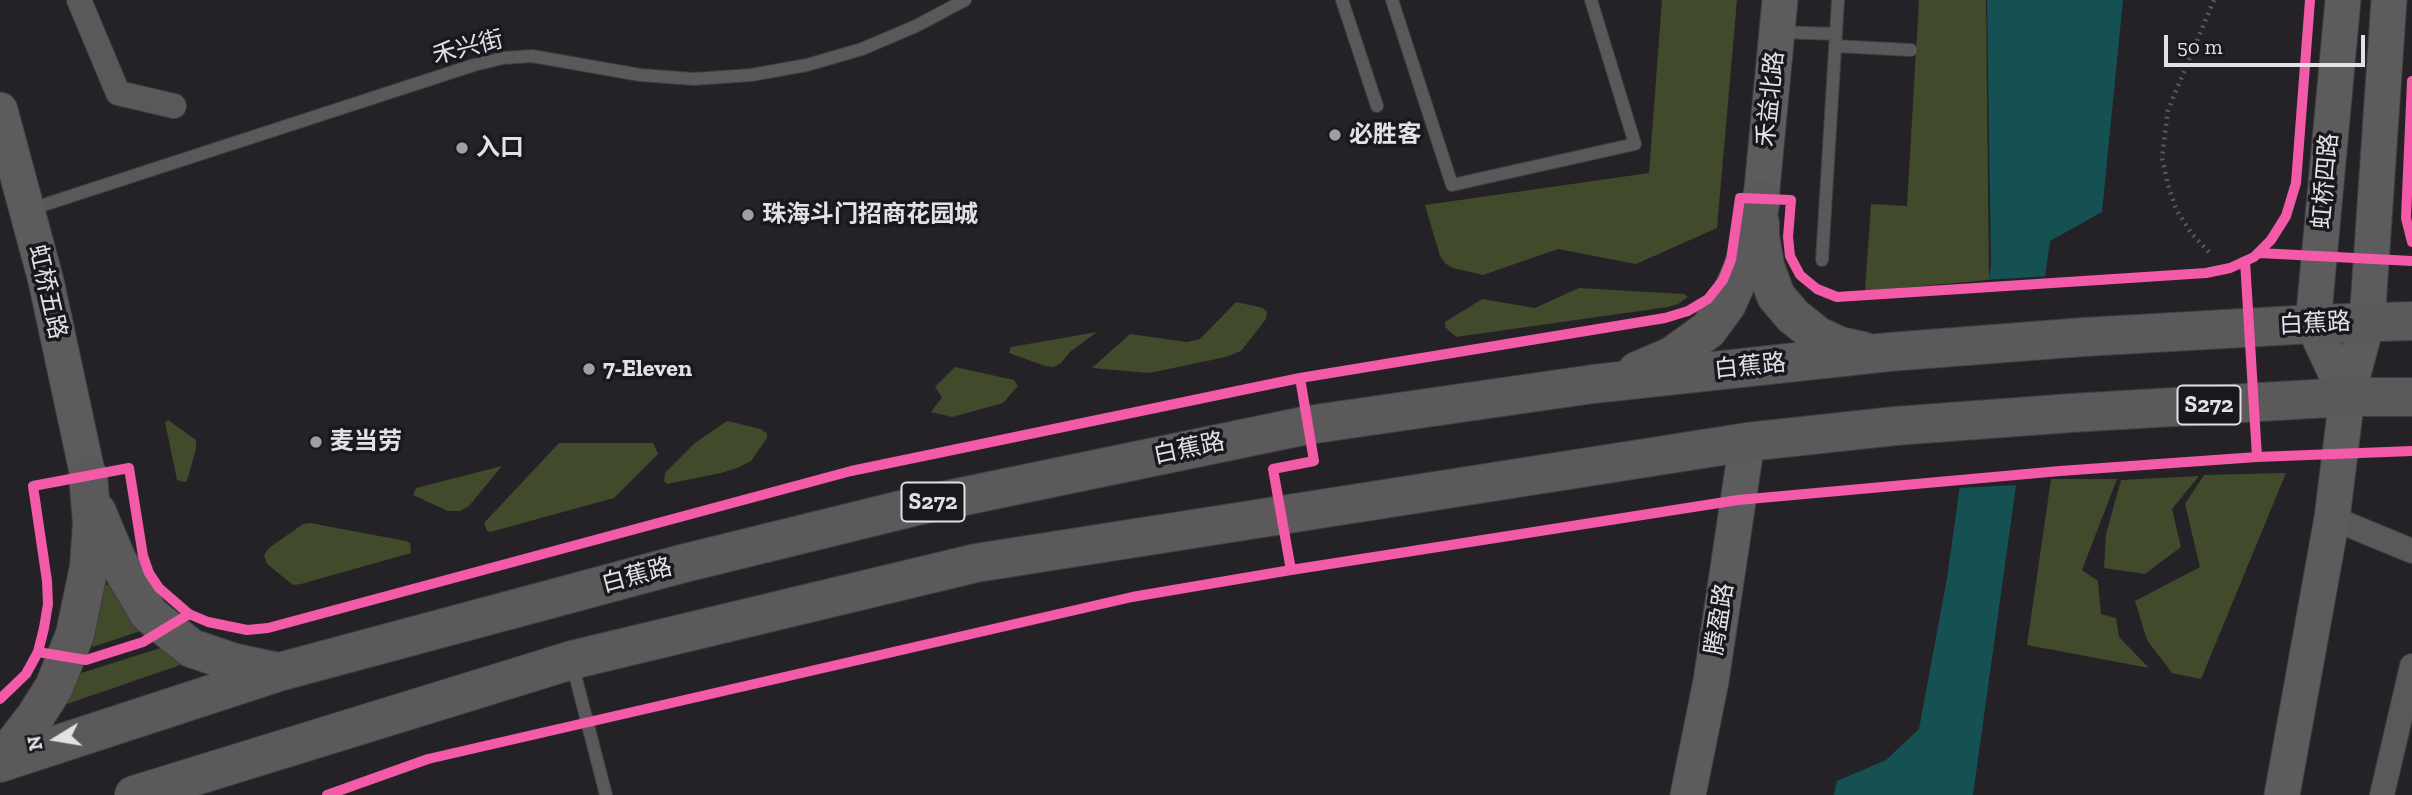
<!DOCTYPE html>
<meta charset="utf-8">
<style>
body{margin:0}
#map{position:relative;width:2412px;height:795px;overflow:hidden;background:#242227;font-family:"Zilla Slab",serif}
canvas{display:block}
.north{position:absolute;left:21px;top:704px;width:70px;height:70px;-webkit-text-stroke:5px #1b171f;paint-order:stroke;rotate:259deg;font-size:19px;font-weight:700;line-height:28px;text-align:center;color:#e3e1e6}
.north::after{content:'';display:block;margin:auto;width:24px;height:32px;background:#e3e1e6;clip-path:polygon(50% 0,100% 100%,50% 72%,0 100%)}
.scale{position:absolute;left:2164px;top:35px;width:201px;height:32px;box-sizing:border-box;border:4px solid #e3e1e6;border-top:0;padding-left:9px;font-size:21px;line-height:24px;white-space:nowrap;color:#e3e1e6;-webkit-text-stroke:5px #1b171f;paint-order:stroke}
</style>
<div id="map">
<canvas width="2412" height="795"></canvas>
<div class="north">N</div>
<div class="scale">50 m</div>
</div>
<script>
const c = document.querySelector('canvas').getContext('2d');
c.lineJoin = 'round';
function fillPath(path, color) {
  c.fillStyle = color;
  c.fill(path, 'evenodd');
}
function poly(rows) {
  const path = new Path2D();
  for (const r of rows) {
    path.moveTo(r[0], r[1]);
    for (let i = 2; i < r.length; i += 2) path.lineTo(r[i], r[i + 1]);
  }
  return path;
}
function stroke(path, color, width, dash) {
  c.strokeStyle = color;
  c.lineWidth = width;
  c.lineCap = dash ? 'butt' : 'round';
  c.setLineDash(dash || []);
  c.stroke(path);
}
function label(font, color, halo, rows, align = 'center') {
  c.font = font + ' "Zilla Slab","Noto Sans SC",serif';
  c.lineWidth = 7;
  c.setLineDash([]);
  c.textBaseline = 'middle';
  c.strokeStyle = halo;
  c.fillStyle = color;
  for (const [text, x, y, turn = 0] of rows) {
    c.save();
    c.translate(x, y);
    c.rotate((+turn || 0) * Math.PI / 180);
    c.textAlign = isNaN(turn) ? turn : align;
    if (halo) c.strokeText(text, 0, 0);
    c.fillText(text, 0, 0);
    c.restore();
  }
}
fillPath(poly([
 [1662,0,1737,0,1717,228,1636,264,1558,249,1483,275,1453,268,1446,264,1440,256,1425,205,1649,173],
 [1919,0,1986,0,1989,280,1865,291,1871,204,1907,206],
 [1579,288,1684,294,1688,297,1678,304,1668,307,1456,337,1445,327,1445,322,1482,299,1535,308],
 [1236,302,1263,308,1267,312,1266,319,1241,351,1226,357,1149,373,1092,368,1130,334,1187,342,1200,339],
 [1097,332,1070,352,1061,363,1054,367,1045,366,1009,353,1011,347],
 [955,367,1014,380,1018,386,1003,403,952,417,931,412,942,397,935,387],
 [168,420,196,440,196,449,187,481,185,482,177,480,165,422],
 [727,421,761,429,767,434,767,438,751,461,737,468,721,473,667,484,664,481,665,473,695,443],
 [559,443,653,443,658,454,614,498,490,532,487,531,484,523],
 [502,466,469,506,460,511,448,511,413,495,416,488],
 [2286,473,2201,679,2172,673,2147,640,2135,601,2200,567,2185,504,2204,475],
 [2199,476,2172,509,2181,547,2145,574,2104,568,2106,534,2121,480],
 [2051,479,2117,479,2082,570,2098,581,2101,614,2116,618,2119,637,2149,668,2027,645],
 [310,523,406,541,410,543,411,553,301,584,293,585,267,564,264,555,269,548,303,524],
 [117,582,147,629,92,647,103,586],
 [167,646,192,661,64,705,81,673]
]), '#414a2b');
fillPath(poly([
 [1987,0,2123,0,2102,212,2050,241,1973,795,1834,795,1837,781,1886,760,1919,729,1947,578,1991,265]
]), '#155153');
fillPath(poly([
 [2049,276,2020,485,1956,488,1985,280]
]), '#242227');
const lane = poly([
 [1342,0,1377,106],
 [1392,0,1452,185,1635,144,1591,0],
 [1778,32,1836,34],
 [1835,46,1911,50],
 [28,210,474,65,503,58,532,56,640,75,694,79,751,75,807,65,862,49,916,26,965,0],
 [1822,260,1838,0],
 [572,663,606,795]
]);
const street = poly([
 [79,0,118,93,174,106],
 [2332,518,2412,551],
 [2382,795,2412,666]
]);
const secondary = poly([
 [2343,0,2313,324,2347,397],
 [0,110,46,281,88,476],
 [1761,199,1780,0],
 [1688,795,1711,681,1747,442],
 [2282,795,2332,518,2347,397,2367,322,2389,0]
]);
const primary = poly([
 [1760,223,1760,235,1765,266,1776,296,1793,316,1818,336,1840,346,1863,351],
 [1637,371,1672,356,1708,330,1727,304,1741,272,1753,240,1761,199],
 [97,512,117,560,149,614,191,648,232,662,279,672],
 [0,762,35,717,54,687,75,634,89,567,92,522,88,476],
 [0,763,279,672,681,564,917,506,1308,425,1593,384,1889,352,2084,337,2313,324,2412,321],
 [134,795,572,660,976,563,1747,442,1895,426,2071,413,2347,397,2412,397]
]);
stroke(lane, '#3f3e41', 14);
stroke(street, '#3f3e41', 26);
stroke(secondary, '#3f3e41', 37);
stroke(primary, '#3f3e41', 40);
stroke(poly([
 [2209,252,2191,233,2176,209,2168,185,2162,158,2168,110,2214,0]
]), '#5a595a', 4.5, [2, 5]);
stroke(lane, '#5a5959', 12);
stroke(street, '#5a5959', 24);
stroke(secondary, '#5d5c5d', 35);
stroke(primary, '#5b595a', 38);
stroke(poly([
 [2412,81,2406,218,2412,242],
 [2259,253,2412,261],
 [2245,261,2257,457],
 [1291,570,1273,469,1314,461,1300,378],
 [38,652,86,660,143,642,189,614],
 [0,699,26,674,38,652,44,628,48,604,47,581,33,486,129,468,143,556,149,573,159,588,189,614,208,622,247,630,268,628,851,471,1300,378,1665,318,1688,311,1708,299,1723,280,1731,260,1740,198,1791,200,1788,237,1790,256,1800,275,1817,289,1837,297,2206,273,2230,268,2254,257,2271,240,2286,216,2296,183,2310,0],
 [327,795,428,759,1132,597,1291,570,1738,500,2060,471,2257,457,2412,451]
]), '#f35aa7', 10);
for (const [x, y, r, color] of [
 [1335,135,7,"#a09ea3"],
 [462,148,7,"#a09ea3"],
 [748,215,7,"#a09ea3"],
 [589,369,7,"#a09ea3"],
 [316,442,7,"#a09ea3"]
]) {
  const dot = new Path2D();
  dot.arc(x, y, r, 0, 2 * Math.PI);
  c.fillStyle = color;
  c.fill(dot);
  stroke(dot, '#1b171f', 2.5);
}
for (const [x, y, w] of [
 [2209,405,63],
 [933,502,63]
]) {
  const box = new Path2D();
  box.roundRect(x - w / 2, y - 19.5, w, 39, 5);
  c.fillStyle = '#1b171f';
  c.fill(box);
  stroke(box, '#e3e1e6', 2);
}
label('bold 23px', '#e3e1e6', null, [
 ["S272",2209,405],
 ["S272",933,502]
]);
label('24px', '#e3e1e6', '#1b171f', [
 ["禾兴街",468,48,-14],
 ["禾益北路",1771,99,-84],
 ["虹桥四路",2326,181,-85],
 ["虹桥五路",47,292,77],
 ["白蕉路",2315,324,-3],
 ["白蕉路",1750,367,-6],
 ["白蕉路",1189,449,-12],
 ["白蕉路",637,576,-15],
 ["腾盈路",1720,619,-81]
]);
label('bold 24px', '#e3e1e6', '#1b171f', [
 ["必胜客",1349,135],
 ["入口",476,148],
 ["珠海斗门招商花园城",762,215],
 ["7-Eleven",603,369],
 ["麦当劳",330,442]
], 'left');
</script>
